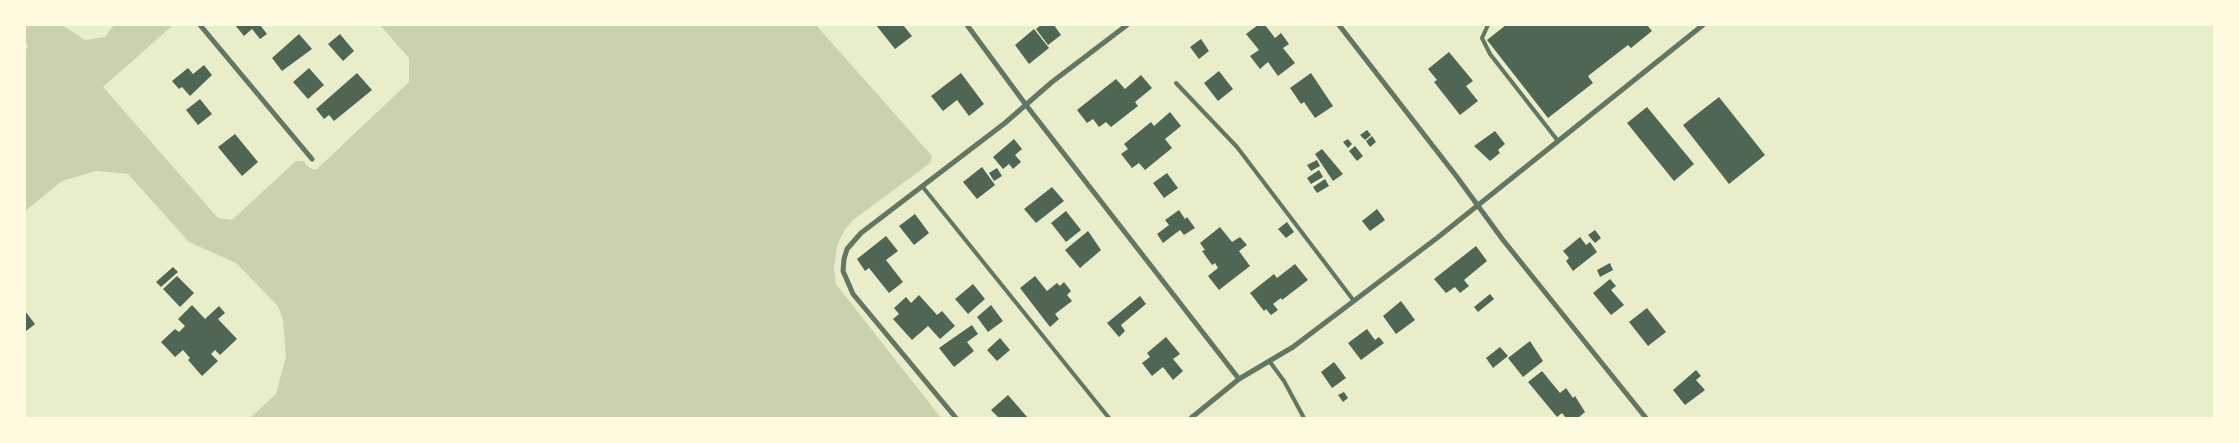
<!DOCTYPE html>
<style>
body{margin:0}
#map{position:relative;width:2239px;height:443px;overflow:hidden;background:#e9edc9;font-family:"Open Sans",sans-serif}
canvas{display:block}
.frame{position:absolute;inset:0;border:26px solid #fefae0;pointer-events:none}
</style>
<div id="map">
<canvas width="2239" height="443"></canvas>
<div class="frame"></div>
</div>
<script>
const c = document.querySelector('canvas').getContext('2d');
c.lineJoin = 'round';
function fillPath(path, color) {
  c.fillStyle = color;
  c.fill(path, 'evenodd');
}
function poly(rows) {
  const path = new Path2D();
  for (const r of rows) {
    path.moveTo(r[0], r[1]);
    for (let i = 2; i < r.length; i += 2) path.lineTo(r[i], r[i + 1]);
  }
  return path;
}
function stroke(path, color, width, dash) {
  c.strokeStyle = color;
  c.lineWidth = width;
  c.lineCap = dash ? 'butt' : 'round';
  c.setLineDash(dash || []);
  c.stroke(path);
}
fillPath(poly([
 [25,25,62,25,85,40,105,37,114,25,173,25,103,87,218,218,232,220,296,161,303,161,310,168,316,170,409,82,409,58,380,25,816,25,932,156,930,163,853,220,844,231,837,246,834,268,836,284,941,418,250,418,276,394,286,356,283,320,278,306,236,263,189,242,128,174,96,171,62,181,25,211,25,51,28,47,25,41]
]), '#cad2ad');
fillPath(poly([
 [235,25,260,25,267,34,260,39,252,29,244,36],
 [876,25,903,25,912,36,895,49],
 [1041,25,1054,25,1061,35,1048,45,1036,29],
 [1258,25,1265,25,1275,38,1281,33,1289,44,1283,48,1295,63,1278,76,1268,62,1260,69,1250,56,1259,50,1246,34],
 [1506,25,1647,25,1652,31,1631,48,1628,45,1588,76,1593,83,1548,118,1487,40],
 [1034,29,1049,48,1029,64,1015,45],
 [299,34,312,49,282,71,272,58],
 [340,34,354,51,343,61,328,44],
 [1201,39,1209,51,1199,59,1190,47],
 [1449,52,1473,81,1466,86,1478,101,1460,115,1434,82,1437,80,1428,69],
 [204,65,212,75,190,96,182,87,179,89,172,81,188,68,193,74],
 [309,68,324,85,308,99,293,82],
 [1219,71,1233,89,1218,101,1204,83],
 [357,73,372,90,334,121,329,115,324,119,316,109],
 [961,73,984,104,969,116,957,100,943,111,931,96],
 [1311,73,1333,106,1315,118,1304,102,1301,104,1290,88],
 [1141,75,1152,88,1135,102,1138,106,1111,127,1106,122,1099,127,1093,119,1087,123,1077,110,1116,79,1125,89],
 [1719,97,1765,155,1729,184,1683,125],
 [200,99,212,114,198,125,186,110],
 [1647,107,1694,164,1674,181,1627,123],
 [1170,112,1181,126,1165,139,1172,148,1145,170,1139,163,1132,168,1121,154,1128,149,1124,144,1151,122,1154,126],
 [1367,130,1371,135,1365,140,1360,135],
 [1495,131,1505,144,1498,150,1500,153,1490,161,1474,146],
 [235,134,258,162,242,176,218,147],
 [1372,136,1376,142,1370,147,1366,141],
 [1014,139,1022,149,1015,155,1021,162,1013,169,1009,164,1003,169,993,157],
 [1348,139,1352,144,1348,148,1343,142],
 [1355,146,1363,156,1357,161,1349,151],
 [1322,149,1343,174,1333,181,1315,154],
 [1317,160,1320,166,1311,171,1307,165],
 [982,167,995,185,977,199,963,182],
 [997,168,1002,176,994,181,989,173],
 [1319,170,1323,177,1311,184,1307,178],
 [1167,173,1178,188,1164,198,1153,183],
 [1325,179,1329,186,1317,193,1313,187],
 [1052,187,1064,201,1036,223,1024,209],
 [1377,209,1385,220,1370,231,1362,221],
 [1179,210,1185,219,1187,217,1195,228,1184,235,1180,230,1163,243,1157,234,1169,225,1165,220],
 [1066,211,1081,230,1066,242,1051,223],
 [915,214,929,233,914,245,899,226],
 [1287,222,1294,232,1286,238,1278,229],
 [1220,227,1232,242,1240,237,1247,245,1239,251,1250,266,1219,290,1208,276,1218,268,1215,263,1212,265,1202,251,1205,250,1200,243],
 [1595,230,1601,238,1595,243,1588,235],
 [1088,231,1101,250,1080,268,1065,250],
 [886,236,898,251,886,260,903,282,889,293,869,268,865,271,857,259],
 [1580,237,1586,245,1590,242,1597,252,1573,271,1566,261,1569,258,1563,251],
 [1476,246,1487,261,1464,280,1469,286,1460,293,1455,287,1446,293,1434,279],
 [1610,263,1613,270,1600,277,1597,270],
 [1295,264,1308,280,1282,300,1281,298,1273,304,1278,310,1271,315,1266,309,1264,311,1250,293,1274,274,1277,278],
 [173,267,178,272,161,287,156,282],
 [177,276,194,293,180,307,163,289],
 [1035,276,1047,291,1057,283,1060,286,1064,282,1071,291,1067,295,1072,301,1055,314,1059,319,1050,327,1020,288],
 [1610,279,1616,286,1611,290,1624,305,1611,315,1593,293],
 [973,284,985,299,968,314,955,299],
 [1490,294,1494,299,1478,312,1474,307],
 [919,295,937,315,942,311,955,326,940,339,928,326,912,340,893,319,899,314,894,308,906,297,911,303],
 [1140,296,1146,304,1121,325,1125,331,1119,337,1107,323],
 [1401,301,1415,320,1396,334,1383,316],
 [192,305,205,319,219,306,225,313,218,319,237,339,220,355,215,350,211,354,218,361,202,376,188,360,190,358,183,350,175,357,161,342,175,329,179,332,185,326,178,319],
 [991,305,1003,321,988,332,977,317],
 [1647,308,1666,332,1648,346,1629,322],
 [25,311,35,324,25,332],
 [972,325,978,334,967,342,974,351,954,367,939,348],
 [1367,329,1375,340,1379,337,1384,343,1361,360,1348,343],
 [1166,337,1180,354,1173,359,1183,371,1173,380,1163,367,1152,376,1142,363,1150,357,1147,353],
 [1000,338,1010,350,997,361,987,350],
 [1530,341,1543,361,1523,377,1508,358],
 [1500,347,1508,356,1493,368,1486,358],
 [1334,362,1346,378,1332,388,1321,372],
 [1696,370,1701,376,1696,380,1705,390,1685,405,1673,390],
 [1542,371,1560,393,1566,388,1573,398,1575,396,1585,412,1578,418,1566,418,1562,413,1557,417,1528,382],
 [1344,392,1348,398,1343,402,1338,395],
 [1008,395,1028,418,999,418,991,410]
]), '#4f6655');
stroke(poly([
 [1488,25,1482,38,1490,54,1558,141],
 [1176,83,1237,147,1354,301],
 [922,186,1109,418],
 [1270,362,1284,381,1304,418]
]), '#617663', 4);
stroke(poly([
 [200,25,312,159],
 [967,25,1026,105,1239,379],
 [1339,25,1457,177,1503,240,1646,418],
 [956,418,853,294,843,271,844,259,847,249,861,233,1005,123,1052,82,1127,25],
 [1191,418,1239,379,1293,347,1437,238,1703,25]
]), '#617663', 5);
</script>
